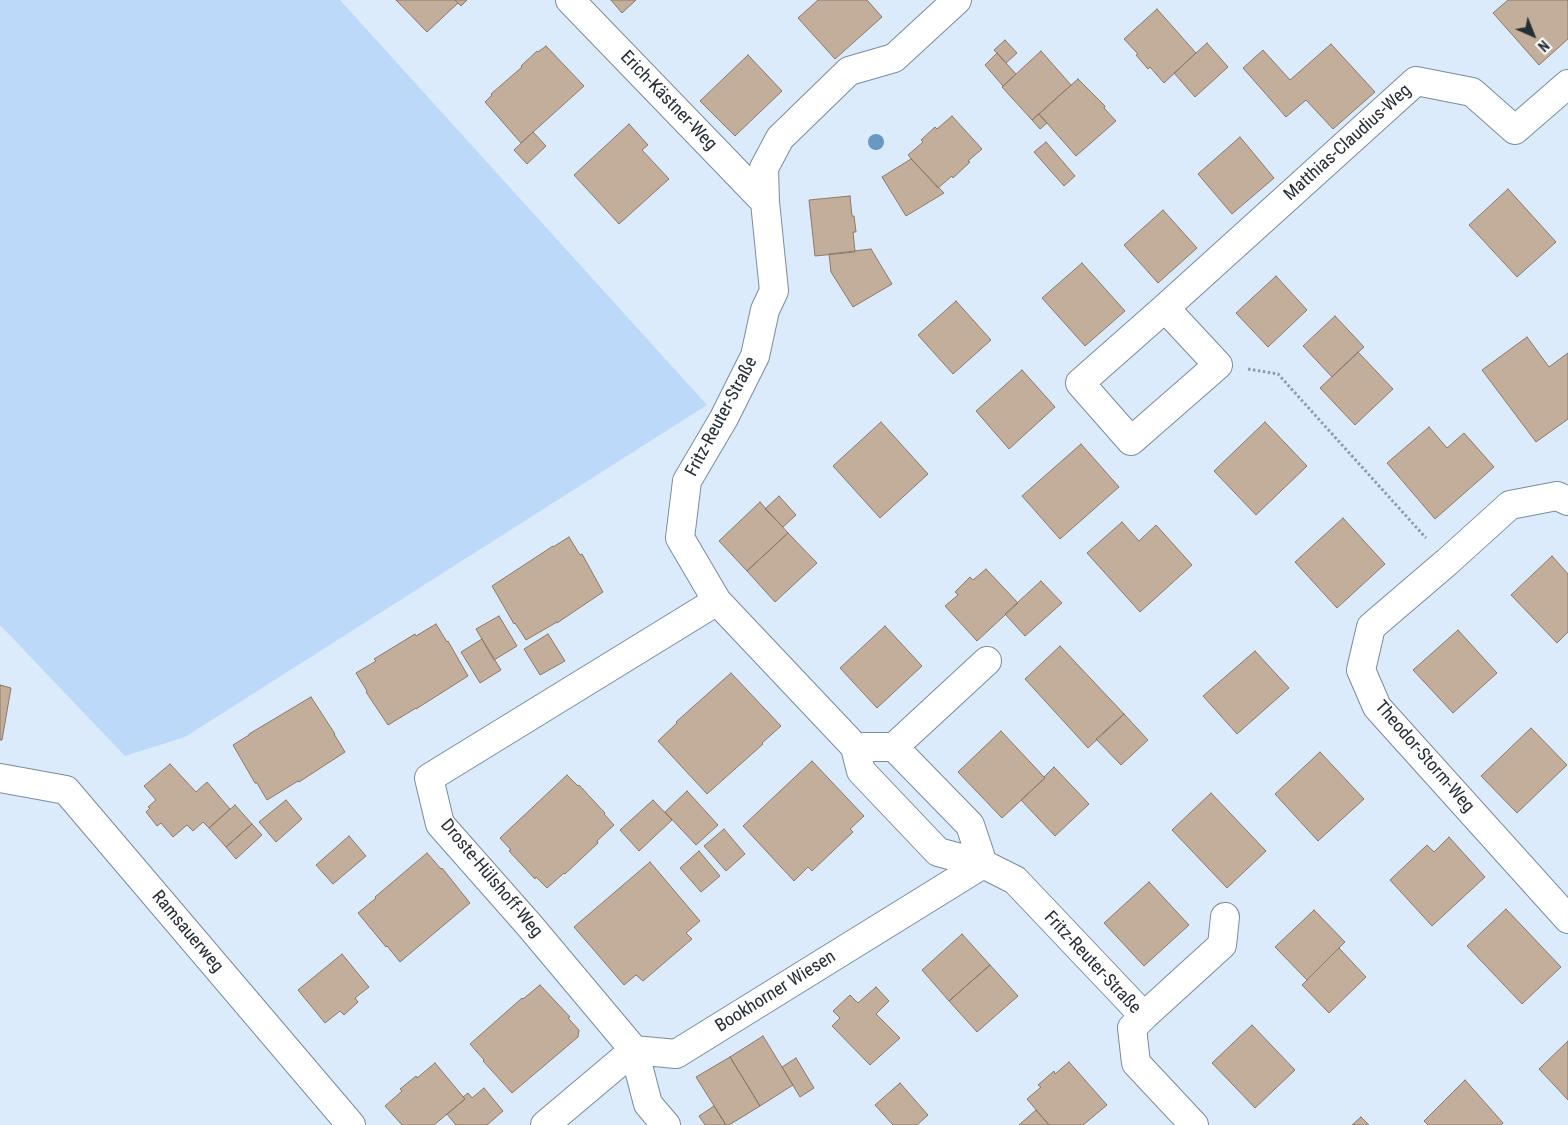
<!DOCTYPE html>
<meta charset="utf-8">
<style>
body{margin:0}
#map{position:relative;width:1568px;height:1125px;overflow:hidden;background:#dbebfc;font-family:"Roboto Condensed",sans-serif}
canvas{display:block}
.north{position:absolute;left:1508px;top:10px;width:50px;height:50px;-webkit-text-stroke:4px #fff;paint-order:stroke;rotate:136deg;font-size:14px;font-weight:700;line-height:20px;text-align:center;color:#252d35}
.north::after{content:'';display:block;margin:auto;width:18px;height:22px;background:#252d35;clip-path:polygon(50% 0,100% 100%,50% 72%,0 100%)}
</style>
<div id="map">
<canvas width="1568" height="1125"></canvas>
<div class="north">N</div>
</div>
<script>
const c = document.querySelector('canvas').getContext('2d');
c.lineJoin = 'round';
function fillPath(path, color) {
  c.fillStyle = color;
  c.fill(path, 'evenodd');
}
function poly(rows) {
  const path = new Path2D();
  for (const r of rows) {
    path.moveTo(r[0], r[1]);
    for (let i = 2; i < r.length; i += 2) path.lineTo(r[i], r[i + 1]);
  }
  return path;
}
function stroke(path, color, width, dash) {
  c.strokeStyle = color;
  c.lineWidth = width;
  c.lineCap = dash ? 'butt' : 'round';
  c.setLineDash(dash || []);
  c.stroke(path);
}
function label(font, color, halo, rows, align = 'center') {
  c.font = font + ' "Roboto Condensed",sans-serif';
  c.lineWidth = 4;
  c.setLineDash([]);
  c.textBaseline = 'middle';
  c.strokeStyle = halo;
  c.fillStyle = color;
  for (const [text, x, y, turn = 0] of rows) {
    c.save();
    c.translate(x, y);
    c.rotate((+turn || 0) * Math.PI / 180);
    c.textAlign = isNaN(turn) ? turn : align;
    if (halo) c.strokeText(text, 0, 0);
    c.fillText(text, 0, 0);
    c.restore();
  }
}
fillPath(poly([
 [0,0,340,0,707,405,185,737,125,756,0,625]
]), '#bcd9fa');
const building = poly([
 [396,0,455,0,458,3,427,32,396,0],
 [455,0,467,0,461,6,455,0],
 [611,0,636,0,622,13,611,0],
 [818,0,867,0,882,17,835,59,798,18,818,0],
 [1508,0,1568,0,1568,39,1539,65,1493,13,1508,0],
 [1157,9,1196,53,1164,83,1150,67,1148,69,1136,55,1138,54,1124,39,1157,9],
 [1005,40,1017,53,1006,63,994,50,1005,40],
 [1207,43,1228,67,1195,97,1174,73,1207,43],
 [1331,44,1375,92,1333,129,1306,100,1286,117,1243,68,1263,50,1290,80,1331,44],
 [546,46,584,86,521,143,485,102,492,95,491,94,522,67,521,66,537,51,538,52,546,46],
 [1041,51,1071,85,1032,120,1002,87,1041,51],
 [997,53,1016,74,1003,86,985,65,997,53],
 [748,55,782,91,735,136,700,101,748,55],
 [1078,79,1105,106,1104,108,1116,121,1076,156,1039,114,1078,79],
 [1039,114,1047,123,1040,129,1032,120,1039,114],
 [952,116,982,149,968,161,970,162,953,178,952,176,938,188,908,155,923,142,921,140,935,127,937,129,952,116],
 [629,124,648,145,642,150,669,179,619,224,574,175,629,124],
 [533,132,546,146,527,164,514,150,533,132],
 [1240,137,1274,178,1232,214,1198,174,1240,137],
 [1046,142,1075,176,1064,186,1034,152,1046,142],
 [911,159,944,193,906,216,882,177,911,159],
 [1508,189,1556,242,1517,277,1469,225,1508,189],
 [850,196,852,216,854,216,856,232,853,232,855,252,815,256,809,200,850,196],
 [1163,210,1197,248,1158,283,1124,245,1163,210],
 [871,249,892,284,853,307,831,272,829,254,871,249],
 [1082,263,1125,311,1085,346,1042,298,1082,263],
 [1276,276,1307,310,1268,347,1236,313,1276,276],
 [956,301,991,340,953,374,918,335,956,301],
 [1335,316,1364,347,1332,377,1303,346,1335,316],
 [1527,337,1549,367,1568,353,1568,419,1536,442,1482,370,1527,337],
 [1358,352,1393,389,1355,425,1320,388,1358,352],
 [1022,370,1055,407,1009,449,976,411,1022,370],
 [881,422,928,474,880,518,833,466,881,422],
 [1265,422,1307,466,1256,515,1214,471,1265,422],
 [1429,427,1447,448,1464,433,1494,467,1435,519,1387,463,1429,427],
 [1081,444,1119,487,1060,539,1022,496,1081,444],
 [779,496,796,515,783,527,765,509,779,496],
 [760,502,788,533,747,571,719,541,760,502],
 [1343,518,1385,564,1337,608,1295,562,1343,518],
 [1122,522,1139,541,1156,525,1192,565,1140,612,1087,553,1122,522],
 [788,533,817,563,775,602,747,571,788,533],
 [569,537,580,555,582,554,603,592,557,623,557,622,526,640,515,623,514,624,492,586,553,546,553,547,569,537],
 [1552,556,1568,574,1568,632,1557,643,1511,595,1552,556],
 [986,569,1018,603,977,641,945,606,958,595,955,592,970,577,973,580,986,569],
 [1041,581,1062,603,1025,636,1005,614,1041,581],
 [499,616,517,646,494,660,476,629,499,616],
 [436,624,447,642,448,641,468,676,416,709,416,708,388,725,366,692,367,691,356,673,376,661,374,659,415,634,416,636,436,624],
 [885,626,922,666,877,708,840,668,885,626],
 [1458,630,1497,673,1453,713,1413,670,1458,630],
 [548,634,565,661,540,675,524,649,548,634],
 [482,639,501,670,480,683,461,652,482,639],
 [1060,646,1124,714,1088,748,1025,679,1060,646],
 [1255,651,1289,688,1237,734,1203,696,1255,651],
 [731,673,781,726,762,743,763,744,707,794,658,741,677,723,676,722,731,673],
 [0,685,11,688,2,740,0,740,0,685],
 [311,697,335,734,334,734,345,752,299,782,298,781,267,800,257,783,255,783,233,745,249,735,249,734,311,697],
 [1124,714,1148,740,1121,765,1096,739,1124,714],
 [1531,728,1567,765,1517,813,1481,776,1531,728],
 [1001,731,1045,778,1002,818,958,772,1001,731],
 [1320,752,1364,799,1318,841,1275,794,1320,752],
 [812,761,864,816,850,829,853,832,812,871,808,867,794,881,743,826,812,761],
 [170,764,196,792,207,782,230,809,209,828,203,822,193,831,187,825,173,837,161,823,157,826,146,812,150,808,148,807,156,800,144,786,170,764],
 [1054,767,1089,804,1055,836,1021,800,1045,778,1044,777,1054,767],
 [567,775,578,786,579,785,605,813,604,814,614,825,597,841,598,843,565,874,564,873,547,888,536,877,535,879,509,851,511,850,500,838,567,775],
 [687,791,718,825,696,845,665,812,687,791],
 [1211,793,1266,851,1227,888,1172,830,1211,793],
 [286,800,302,819,276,842,259,822,286,800],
 [653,800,672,820,639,851,620,830,653,800],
 [235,805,252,824,226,847,209,828,235,805],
 [252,824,262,835,236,859,226,847,252,824],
 [724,829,745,854,726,871,704,846,724,829],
 [349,836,366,856,333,884,316,865,349,836],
 [1449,837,1485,877,1432,926,1390,880,1427,845,1434,852,1449,837],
 [699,851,720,876,701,892,680,868,699,851],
 [427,853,441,869,442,868,470,903,400,962,387,946,386,947,358,913,376,898,375,897,427,853],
 [650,862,700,921,686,933,692,939,643,981,636,975,624,985,574,927,650,862],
 [1149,882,1189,925,1144,966,1104,923,1149,882],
 [1506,909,1561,967,1522,1004,1467,946,1506,909],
 [1314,910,1345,942,1307,980,1275,947,1314,910],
 [962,934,990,965,949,1001,922,970,962,934],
 [1339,948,1366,977,1329,1013,1302,985,1339,948],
 [342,954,369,987,355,998,358,1002,344,1015,340,1011,325,1023,298,990,342,954],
 [990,965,1018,996,977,1032,949,1001,990,965],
 [540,985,570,1017,568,1018,579,1030,578,1037,512,1093,483,1061,484,1060,470,1044,522,998,523,999,540,985],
 [876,987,889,1001,876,1014,900,1038,870,1065,832,1026,840,1018,833,1011,850,995,858,1003,876,987],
 [1252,1025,1295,1070,1255,1108,1212,1063,1252,1025],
 [763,1036,793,1085,760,1106,730,1057,763,1036],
 [1568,1041,1568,1100,1539,1069,1568,1041],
 [730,1057,760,1106,729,1125,726,1125,696,1077,730,1057],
 [796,1058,814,1088,800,1097,782,1067,796,1058],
 [1069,1062,1107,1105,1083,1125,1049,1125,1027,1099,1041,1087,1038,1085,1054,1071,1055,1074,1069,1062],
 [435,1063,465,1099,434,1125,402,1125,385,1106,402,1091,400,1089,416,1076,417,1078,435,1063],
 [1465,1080,1503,1123,1501,1125,1428,1125,1424,1121,1465,1080],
 [900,1083,928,1115,917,1125,893,1125,875,1105,900,1083],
 [484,1088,503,1111,487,1125,456,1125,447,1114,465,1099,463,1097,468,1093,472,1098,484,1088],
 [714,1106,726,1125,705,1125,699,1116,714,1106],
 [1036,1110,1049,1125,1019,1125,1036,1110],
 [1361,1117,1369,1125,1352,1125,1361,1117]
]);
fillPath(building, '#c3ae9b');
stroke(building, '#8c7966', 1);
const minor = poly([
 [570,0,765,202],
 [1165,308,1218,365,1131,441,1080,383,1165,308,1416,81,1472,92,1515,130,1568,84],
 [1568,501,1557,496,1510,505,1447,562,1371,627,1361,670,1377,707,1568,919],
 [855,747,717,601,680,538,687,481,724,418,755,356,765,310,774,291,765,202,764,168,780,138,849,71,894,58,957,0],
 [894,747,987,661],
 [0,778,66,790,351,1125],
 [983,864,970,825,894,747,855,747,861,771,938,852,983,864,1015,880,1144,1016,1132,1028,1136,1063,1194,1125],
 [1144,1016,1222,945,1225,917],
 [634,1050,676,1054,983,864],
 [545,1125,634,1050],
 [666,1125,648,1104,634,1050,530,926,440,824,429,778,717,601]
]);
stroke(minor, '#798c9f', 30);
stroke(poly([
 [1248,369,1278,374,1426,538]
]), '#8f9ba8', 3, [2.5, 2.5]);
stroke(minor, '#fff', 28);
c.fillStyle = '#6998c3';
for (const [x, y] of [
 [876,142]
]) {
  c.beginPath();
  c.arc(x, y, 8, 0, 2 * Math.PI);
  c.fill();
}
label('18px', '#252d35', '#fff', [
 ["Erich-Kästner-Weg",668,101,46],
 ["Matthias-Claudius-Weg",1348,143,-42],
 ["Fritz-Reuter-Straße",722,417,-62],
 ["Theodor-Storm-Weg",1424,757,49],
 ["Droste-Hülshoff-Weg",491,879,50],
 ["Ramsauerweg",187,932,50],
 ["Fritz-Reuter-Straße",1092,963,47],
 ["Bookhorner Wiesen",776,992,-32]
]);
</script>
